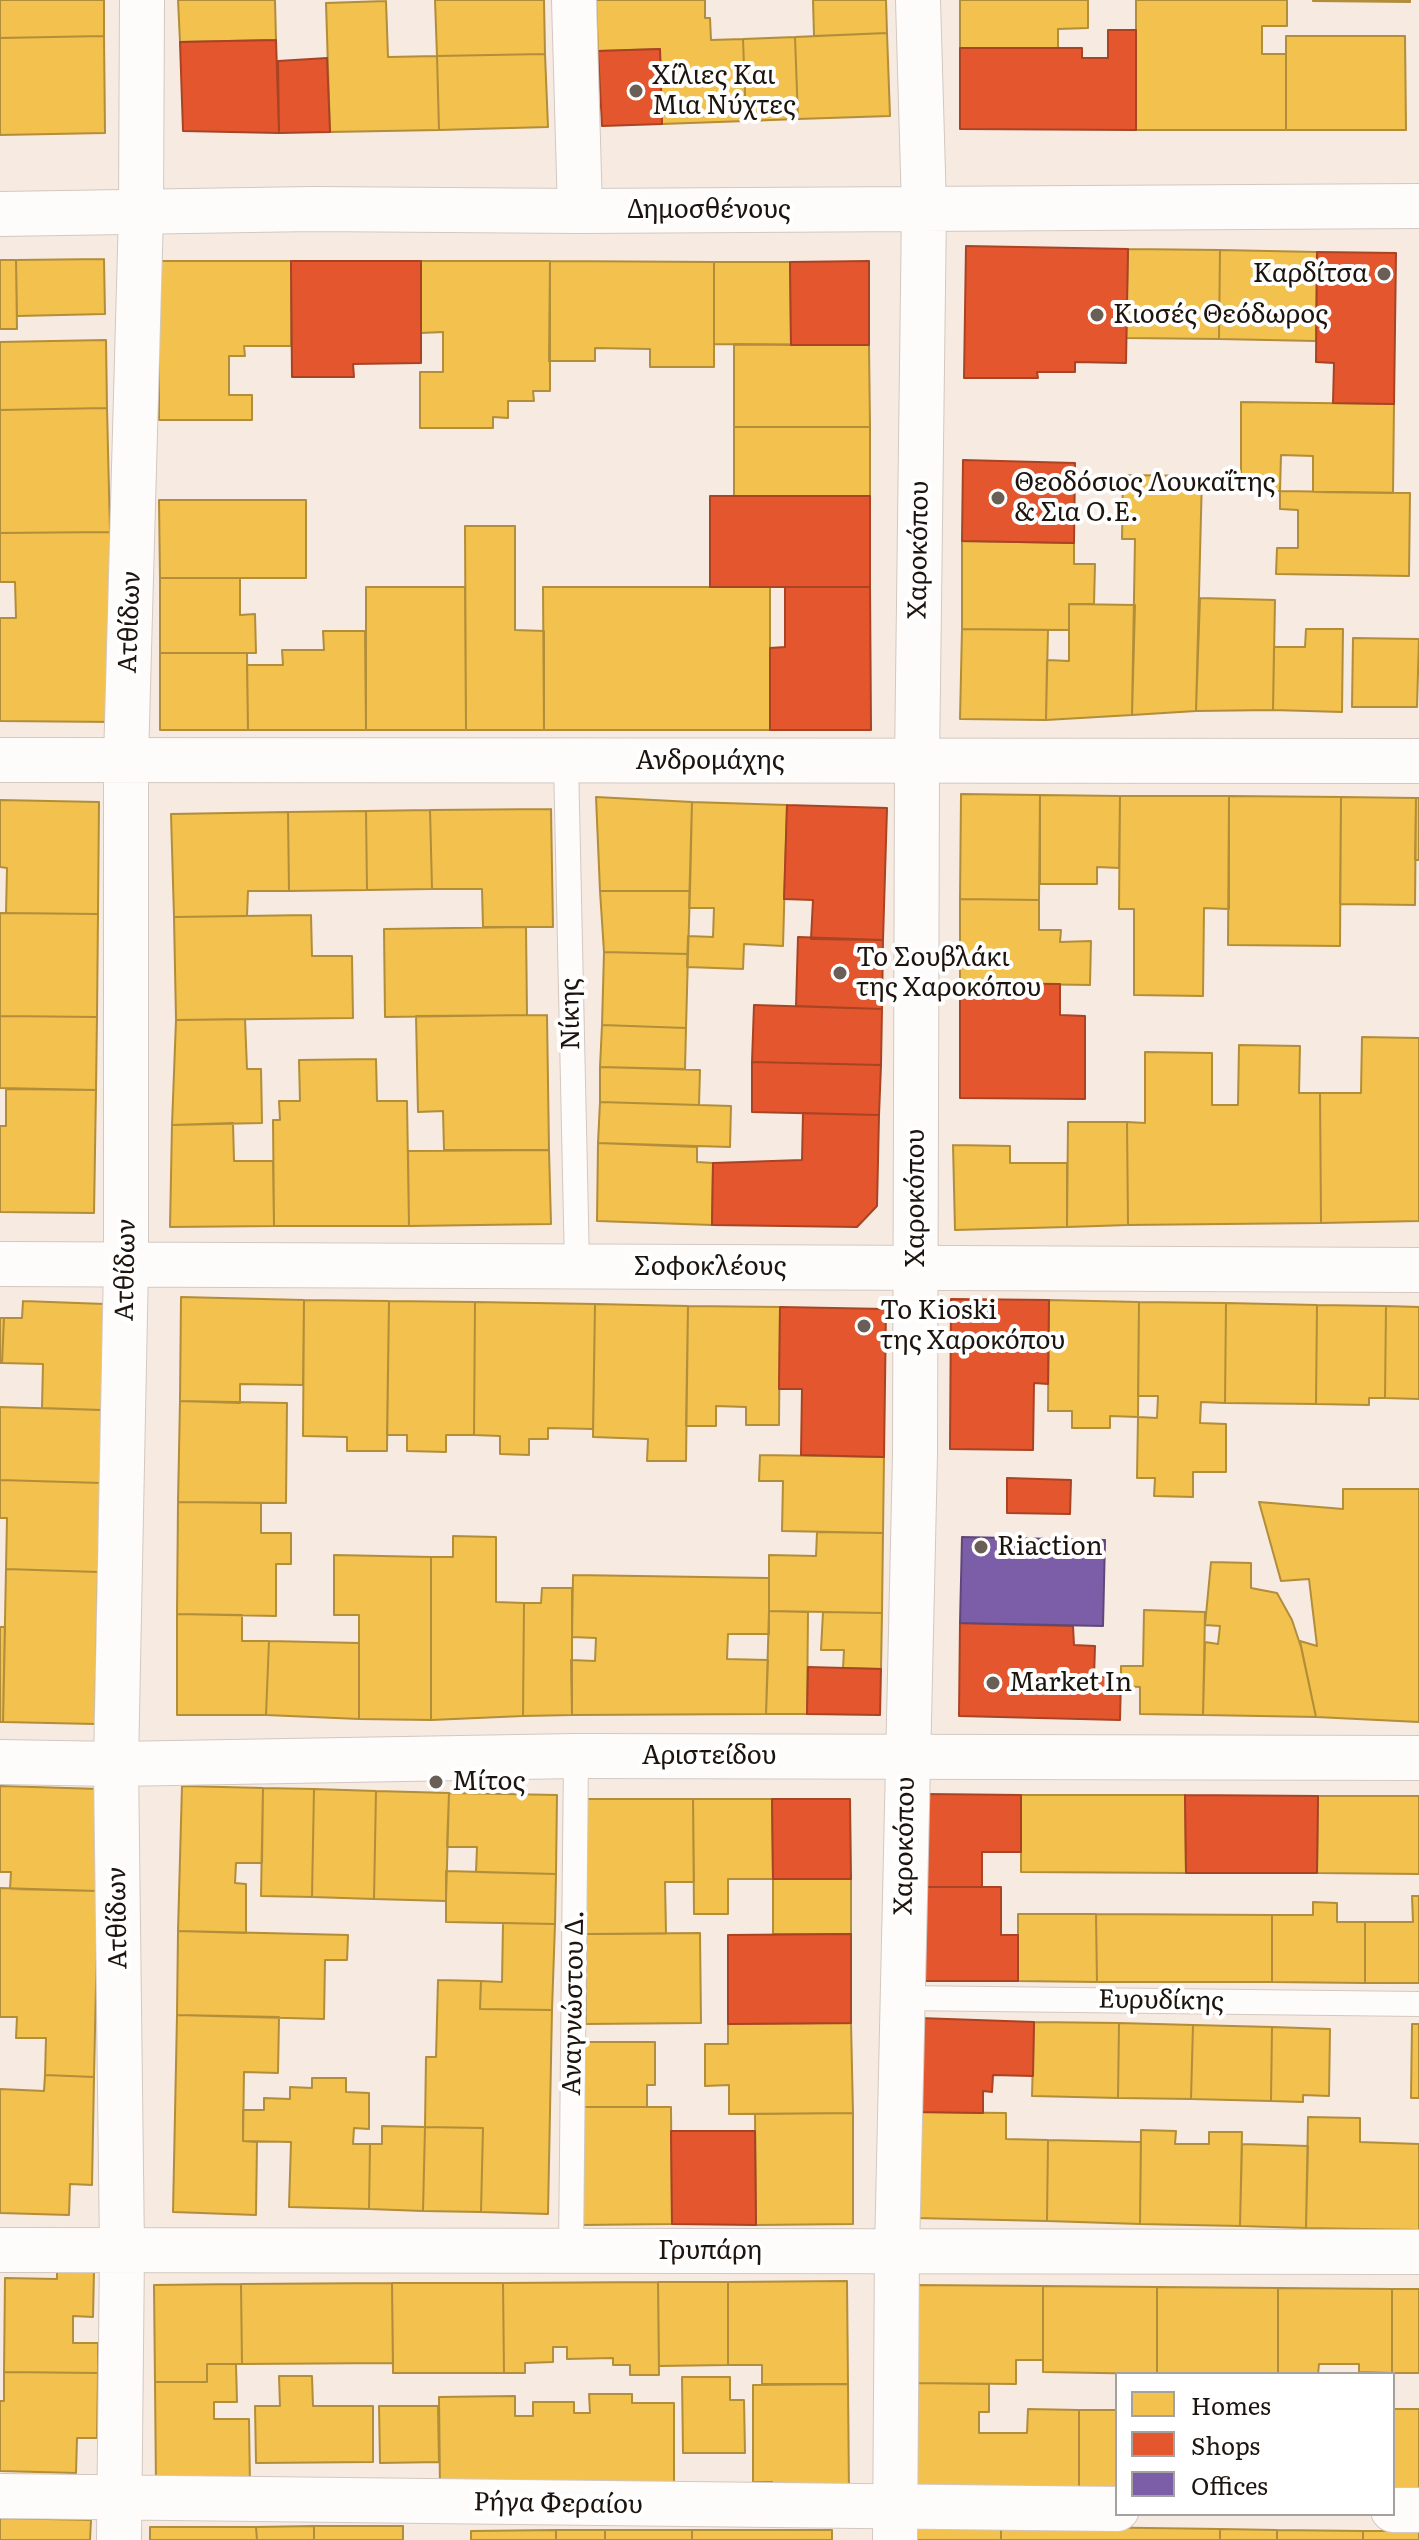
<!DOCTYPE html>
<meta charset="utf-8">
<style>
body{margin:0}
#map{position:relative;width:1419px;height:2540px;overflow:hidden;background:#f7eae1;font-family:Literata,serif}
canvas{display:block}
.legend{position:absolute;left:1115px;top:2372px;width:280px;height:144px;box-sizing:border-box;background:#fff;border:2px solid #a5a19e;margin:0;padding:10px 14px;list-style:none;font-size:24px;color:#1d140d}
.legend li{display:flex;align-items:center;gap:16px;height:40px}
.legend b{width:40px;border:2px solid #a5a19e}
</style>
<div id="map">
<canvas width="1419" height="2540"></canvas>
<ul class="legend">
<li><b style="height:22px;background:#f2c14e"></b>Homes</li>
<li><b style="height:22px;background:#e4572e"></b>Shops</li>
<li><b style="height:22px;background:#7b5ea7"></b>Offices</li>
</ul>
</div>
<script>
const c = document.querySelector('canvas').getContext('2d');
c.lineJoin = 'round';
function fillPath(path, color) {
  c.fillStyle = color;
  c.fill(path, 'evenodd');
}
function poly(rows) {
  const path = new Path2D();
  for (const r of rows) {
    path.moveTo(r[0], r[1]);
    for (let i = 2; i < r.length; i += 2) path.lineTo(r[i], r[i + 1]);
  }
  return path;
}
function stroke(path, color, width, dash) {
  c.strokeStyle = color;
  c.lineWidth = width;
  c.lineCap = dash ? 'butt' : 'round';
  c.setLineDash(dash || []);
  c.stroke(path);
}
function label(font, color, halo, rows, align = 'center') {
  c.font = font + ' Literata,serif';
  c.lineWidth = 8;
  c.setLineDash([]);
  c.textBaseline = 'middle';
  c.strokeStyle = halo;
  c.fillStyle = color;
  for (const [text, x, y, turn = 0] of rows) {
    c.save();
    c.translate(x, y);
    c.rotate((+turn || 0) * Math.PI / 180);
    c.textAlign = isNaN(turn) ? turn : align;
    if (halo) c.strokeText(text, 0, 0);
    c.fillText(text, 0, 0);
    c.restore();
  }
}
const homes = poly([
 [0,0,104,0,104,36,0,38,0,0],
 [178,0,275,0,276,40,180,42,178,0],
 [435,0,544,0,545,54,437,56,435,0],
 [596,0,705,0,705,18,710,18,711,40,743,39,746,121,662,124,660,49,598,51,596,0],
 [813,0,886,0,887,33,814,36,813,0],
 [960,0,1088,0,1088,28,1058,29,1058,48,960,48,960,0],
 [1136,0,1287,0,1287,26,1262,26,1262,54,1286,54,1286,130,1136,130,1136,0],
 [1313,0,1410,0,1410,2,1313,1,1313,0],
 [386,1,388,57,437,56,439,130,330,132,326,3,386,1],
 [887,33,890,116,798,119,795,37,887,33],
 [104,36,105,133,0,135,0,38,104,36],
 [1286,36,1405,36,1406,130,1286,130,1286,36],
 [795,37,798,119,746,121,743,39,795,37],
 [545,54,548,127,439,130,437,56,545,54],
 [1128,249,1220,250,1219,339,1126,338,1128,249],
 [1220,250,1317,252,1316,341,1219,339,1220,250],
 [104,259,105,314,17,316,16,260,104,259],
 [0,260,16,260,17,329,0,329,0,260],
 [159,261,291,261,291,346,244,346,245,356,229,356,229,395,252,395,252,420,159,420,159,261],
 [421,261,550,261,550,391,533,391,534,401,508,401,508,418,493,417,493,428,420,428,420,372,443,372,443,332,421,333,421,261],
 [550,261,714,262,714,367,650,367,650,349,595,348,595,361,549,361,550,261],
 [714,262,790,262,791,345,714,344,714,262],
 [106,340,107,408,0,410,0,342,106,340],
 [734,344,869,345,870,427,734,427,734,344],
 [1241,402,1394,404,1393,493,1313,492,1313,456,1281,455,1280,491,1241,491,1241,402],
 [107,408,110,532,0,533,0,410,107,408],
 [734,427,870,427,870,496,734,496,734,427],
 [1123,475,1202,476,1196,711,1132,715,1135,539,1122,539,1123,475],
 [1280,491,1410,493,1409,576,1276,574,1277,548,1298,548,1298,510,1280,509,1280,491],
 [159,500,306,500,306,578,160,578,159,500],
 [465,526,515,526,515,630,544,631,544,730,466,730,465,526],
 [110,532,113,722,0,721,0,618,16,618,15,582,0,582,0,533,110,532],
 [962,541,1074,543,1074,564,1095,564,1094,604,1069,604,1069,630,962,629,962,541],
 [160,578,240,578,240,615,255,614,256,653,160,653,160,578],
 [366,587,465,587,466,730,366,730,366,587],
 [543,587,770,587,770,730,544,730,543,587],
 [1200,598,1275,600,1273,710,1196,711,1200,598],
 [1069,604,1135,605,1132,715,1046,720,1047,660,1069,661,1069,604],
 [962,629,1048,630,1046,720,960,719,962,629],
 [1306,629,1343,629,1342,712,1273,710,1274,647,1305,647,1306,629],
 [323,631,365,631,366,730,248,730,247,665,283,665,282,650,324,650,323,631],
 [1353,638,1419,639,1417,707,1352,707,1353,638],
 [160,653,247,653,248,730,160,730,160,653],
 [961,794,1040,795,1039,900,960,899,961,794],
 [1040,795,1120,796,1119,868,1097,867,1097,884,1040,884,1040,795],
 [1120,796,1229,796,1229,909,1204,908,1203,996,1134,995,1134,909,1119,909,1120,796],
 [1229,796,1341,797,1340,946,1228,945,1229,796],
 [596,797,692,802,690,891,600,891,596,797],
 [1341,797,1416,798,1415,905,1340,904,1341,797],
 [1416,798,1419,798,1419,860,1415,860,1416,798],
 [0,800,99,802,98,914,6,913,7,868,0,867,0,800],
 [692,802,787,805,783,946,744,944,743,969,687,967,688,936,713,937,714,908,689,908,692,802],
 [551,809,553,927,483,927,482,889,432,889,430,810,551,809],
 [430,810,432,889,367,890,366,811,430,810],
 [366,811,367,890,289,891,288,812,366,811],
 [288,812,289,891,248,891,247,916,174,917,171,814,288,812],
 [600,891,690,891,688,954,604,952,600,891],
 [960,899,1039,900,1039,930,1061,930,1060,942,1091,941,1090,985,960,983,960,899],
 [0,913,98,914,97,1017,0,1016,0,913],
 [311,915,312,956,352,956,353,1018,176,1020,174,917,311,915],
 [526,927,527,1015,385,1017,384,929,526,927],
 [604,952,688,954,686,1028,602,1025,604,952],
 [547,1015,549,1150,444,1150,443,1111,418,1112,416,1016,547,1015],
 [0,1016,97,1017,96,1090,0,1088,0,1016],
 [245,1019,247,1069,261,1069,262,1123,172,1125,176,1020,245,1019],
 [602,1025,686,1028,685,1069,600,1067,602,1025],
 [1362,1037,1419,1038,1419,1221,1321,1223,1320,1093,1361,1093,1362,1037],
 [1239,1045,1300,1046,1299,1093,1320,1093,1321,1223,1128,1225,1127,1122,1145,1123,1145,1052,1212,1053,1212,1105,1238,1105,1239,1045],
 [376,1059,377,1101,407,1101,409,1226,274,1226,273,1120,280,1120,279,1101,300,1101,299,1060,376,1059],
 [600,1067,700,1070,699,1105,600,1102,600,1067],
 [6,1089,96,1090,94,1213,0,1212,0,1126,6,1126,6,1089],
 [600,1102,731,1106,730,1147,598,1143,600,1102],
 [1068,1122,1127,1122,1128,1225,1067,1227,1068,1122],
 [233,1123,234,1161,273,1161,274,1226,170,1227,172,1125,233,1123],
 [598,1143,697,1147,697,1162,713,1163,712,1225,597,1221,598,1143],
 [953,1145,1010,1146,1010,1163,1067,1163,1067,1227,955,1230,953,1145],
 [549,1150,551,1224,409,1226,408,1151,549,1150],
 [181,1297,304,1300,303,1385,240,1384,240,1403,180,1401,181,1297],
 [304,1300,389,1301,387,1451,347,1451,347,1437,303,1436,304,1300],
 [1049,1300,1139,1302,1138,1417,1110,1416,1110,1428,1072,1428,1072,1411,1048,1411,1049,1300],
 [23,1301,105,1304,102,1410,42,1408,43,1364,2,1363,4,1318,22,1318,23,1301],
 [389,1301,475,1302,474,1435,446,1435,446,1452,407,1451,407,1435,387,1435,389,1301],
 [475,1302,595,1304,593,1429,548,1428,548,1439,529,1439,529,1455,500,1454,500,1436,474,1435,475,1302],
 [1139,1302,1226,1303,1225,1403,1201,1402,1200,1423,1226,1424,1226,1472,1193,1472,1193,1497,1154,1496,1155,1478,1137,1478,1138,1417,1157,1418,1158,1396,1138,1396,1139,1302],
 [1226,1303,1317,1305,1316,1404,1225,1403,1226,1303],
 [595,1304,688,1306,686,1461,647,1461,648,1439,593,1437,595,1304],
 [1317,1305,1386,1306,1385,1398,1369,1398,1369,1405,1316,1404,1317,1305],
 [688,1306,780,1307,779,1425,746,1425,746,1407,716,1406,716,1426,686,1426,688,1306],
 [1386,1306,1419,1307,1419,1399,1385,1398,1386,1306],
 [0,1318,4,1318,2,1363,0,1363,0,1318],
 [180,1401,287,1403,286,1503,178,1502,180,1401],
 [0,1407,102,1410,101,1483,0,1480,0,1407],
 [760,1455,884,1457,883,1533,782,1531,783,1481,759,1481,760,1455],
 [0,1480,101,1483,98,1572,6,1569,7,1518,0,1518,0,1480],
 [1343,1489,1419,1489,1419,1722,1316,1717,1300,1641,1317,1646,1309,1579,1281,1581,1259,1502,1343,1509,1343,1489],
 [178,1502,261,1503,261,1533,291,1533,291,1564,276,1564,276,1616,177,1614,178,1502],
 [817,1532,883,1533,882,1613,769,1611,769,1555,816,1556,817,1532],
 [453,1536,496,1537,496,1602,524,1603,523,1716,431,1720,431,1557,453,1557,453,1536],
 [334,1555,431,1557,431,1720,359,1719,359,1615,334,1615,334,1555],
 [1211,1562,1251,1563,1251,1588,1277,1593,1292,1620,1301,1647,1316,1717,1203,1715,1205,1642,1218,1644,1220,1626,1205,1625,1211,1562],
 [6,1569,98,1572,95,1724,3,1722,6,1569],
 [573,1575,769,1578,769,1634,728,1634,727,1659,768,1660,766,1714,572,1715,571,1660,595,1661,596,1638,572,1637,573,1575],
 [542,1588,572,1588,572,1715,523,1716,524,1603,541,1603,542,1588],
 [1144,1610,1205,1612,1203,1715,1140,1714,1140,1687,1121,1686,1121,1666,1143,1666,1144,1610],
 [769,1611,808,1612,807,1714,766,1714,769,1611],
 [823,1612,882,1613,881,1669,843,1668,844,1650,821,1650,823,1612],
 [177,1614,242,1615,242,1641,269,1641,266,1715,177,1715,177,1614],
 [0,1627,5,1627,3,1722,0,1722,0,1627],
 [269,1641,359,1643,359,1719,266,1715,269,1641],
 [0,1786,100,1789,98,1891,10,1889,11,1872,0,1872,0,1786],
 [182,1786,263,1788,262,1863,236,1863,235,1883,246,1884,246,1933,178,1931,182,1786],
 [263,1788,314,1789,312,1897,261,1896,263,1788],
 [314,1789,376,1791,374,1899,312,1897,314,1789],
 [376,1791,449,1793,446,1901,374,1899,376,1791],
 [449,1793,557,1795,556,1874,476,1872,477,1847,447,1847,449,1793],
 [1021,1795,1185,1795,1186,1873,1021,1872,1021,1795],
 [1318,1796,1419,1796,1419,1874,1317,1873,1318,1796],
 [585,1799,693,1799,694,1882,665,1882,666,1934,586,1934,585,1799],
 [693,1799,772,1799,773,1879,728,1879,728,1914,694,1914,693,1799],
 [446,1871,556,1874,555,1924,446,1922,446,1871],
 [773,1879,851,1879,851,1934,773,1934,773,1879],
 [0,1888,98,1891,94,2077,45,2075,46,2038,16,2038,17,2017,0,2017,0,1888],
 [1412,1896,1419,1896,1419,1983,1365,1983,1365,1922,1413,1922,1412,1896],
 [1313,1902,1337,1903,1337,1922,1365,1922,1365,1983,1272,1982,1272,1915,1313,1915,1313,1902],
 [1018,1914,1096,1914,1097,1982,1018,1981,1018,1914],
 [1096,1914,1272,1915,1272,1982,1097,1982,1096,1914],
 [503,1923,555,1924,552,2010,480,2009,481,1981,502,1982,503,1923],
 [178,1931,348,1935,347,1960,325,1960,324,2019,177,2015,178,1931],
 [700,1933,701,2023,586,2024,586,1934,700,1933],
 [438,1980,481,1981,480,2009,552,2010,548,2214,481,2212,483,2128,425,2127,426,2057,436,2057,438,1980],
 [177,2015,279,2017,278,2073,244,2072,243,2141,257,2142,256,2215,173,2212,177,2015],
 [1034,2022,1119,2023,1118,2098,1032,2096,1034,2022],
 [851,2023,853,2113,729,2114,729,2085,705,2086,705,2044,728,2044,728,2024,851,2023],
 [1119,2023,1193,2025,1191,2099,1118,2098,1119,2023],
 [1412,2024,1419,2024,1419,2098,1411,2098,1412,2024],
 [1193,2025,1272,2027,1271,2101,1191,2099,1193,2025],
 [1272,2027,1330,2029,1329,2096,1303,2095,1303,2102,1271,2101,1272,2027],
 [582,2042,655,2042,655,2085,647,2085,647,2107,583,2107,582,2042],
 [45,2075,94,2077,92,2185,70,2184,69,2215,0,2213,0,2089,44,2091,45,2075],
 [312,2078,346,2078,346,2092,369,2093,369,2129,354,2128,353,2144,370,2144,369,2209,289,2207,291,2142,243,2141,243,2110,264,2110,264,2098,290,2099,290,2087,312,2088,312,2078],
 [583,2107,671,2107,672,2224,583,2225,583,2107],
 [917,2112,1006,2113,1006,2139,1048,2140,1047,2221,915,2218,917,2112],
 [853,2113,853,2224,756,2225,755,2114,853,2113],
 [1308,2117,1360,2118,1360,2142,1419,2144,1419,2230,1306,2228,1308,2117],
 [382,2126,425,2127,423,2211,369,2209,370,2144,382,2144,382,2126],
 [425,2127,483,2128,481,2212,423,2211,425,2127],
 [1141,2130,1176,2131,1175,2144,1209,2144,1209,2132,1242,2132,1240,2226,1140,2224,1141,2130],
 [1048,2140,1141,2142,1140,2224,1047,2221,1048,2140],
 [1242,2144,1308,2146,1306,2228,1240,2226,1242,2144],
 [57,2270,94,2271,93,2317,73,2316,73,2343,98,2343,98,2373,4,2372,5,2278,57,2279,57,2270],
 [847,2281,848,2384,762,2384,762,2365,728,2365,728,2282,847,2281],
 [658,2282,659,2375,630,2375,630,2365,613,2365,613,2358,567,2359,567,2347,553,2347,553,2362,525,2363,525,2373,504,2373,503,2283,658,2282],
 [658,2282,728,2282,728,2365,659,2366,658,2282],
 [392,2283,393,2363,242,2364,241,2284,392,2283],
 [392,2283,503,2283,504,2373,393,2373,392,2283],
 [241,2284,242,2364,207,2364,207,2382,155,2382,154,2285,241,2284],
 [916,2285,1043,2286,1043,2360,1016,2360,1016,2384,916,2383,916,2285],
 [1043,2286,1157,2287,1157,2374,1043,2372,1043,2286],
 [1157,2287,1278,2288,1278,2374,1157,2374,1157,2287],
 [1278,2288,1392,2289,1392,2373,1359,2372,1359,2364,1319,2364,1318,2374,1278,2374,1278,2288],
 [1392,2289,1419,2289,1419,2373,1392,2373,1392,2289],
 [207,2364,236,2364,237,2402,214,2402,214,2419,249,2419,250,2487,156,2488,155,2382,207,2382,207,2364],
 [4,2372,98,2373,97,2438,77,2438,76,2473,0,2471,0,2401,4,2401,4,2372],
 [279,2376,312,2376,313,2406,373,2406,373,2462,256,2463,255,2406,280,2406,279,2376],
 [682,2377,730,2377,730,2400,744,2400,745,2453,683,2453,682,2377],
 [916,2383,989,2384,989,2412,979,2412,979,2433,1027,2433,1028,2409,1079,2410,1079,2489,916,2488,916,2383],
 [848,2384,849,2494,772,2494,772,2482,753,2482,753,2385,848,2384],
 [589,2394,632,2394,632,2403,674,2403,674,2489,440,2490,439,2397,515,2396,515,2416,533,2416,533,2402,574,2402,574,2413,590,2413,589,2394],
 [379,2406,438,2406,439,2462,380,2463,379,2406],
 [1393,2409,1419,2409,1419,2491,1393,2491,1393,2409],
 [1079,2410,1117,2410,1117,2489,1079,2489,1079,2410],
 [0,2518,91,2520,90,2540,0,2540,0,2518],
 [911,2524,1001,2526,1001,2540,910,2540,911,2524],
 [314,2526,314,2540,257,2540,256,2527,314,2526],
 [314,2526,403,2526,403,2540,314,2540,314,2526],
 [1001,2526,1220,2529,1220,2540,1001,2540,1001,2526],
 [150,2527,256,2527,257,2540,150,2540,150,2527],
 [1220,2529,1277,2530,1277,2540,1220,2540,1220,2529],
 [556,2530,605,2530,605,2540,556,2540,556,2530],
 [556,2530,556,2540,471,2540,471,2531,556,2530],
 [605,2530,692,2530,692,2540,605,2540,605,2530],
 [692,2530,832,2530,832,2540,692,2540,692,2530],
 [1277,2530,1363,2531,1363,2540,1277,2540,1277,2530],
 [1363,2531,1419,2531,1419,2540,1363,2540,1363,2531]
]);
fillPath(homes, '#f2c14e');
stroke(homes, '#b28d3a', 2);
const shops = poly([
 [1108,30,1136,30,1136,130,960,129,960,48,1082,48,1082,58,1108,58,1108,30],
 [276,40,279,133,183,131,180,42,276,40],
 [660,49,662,124,602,126,598,51,660,49],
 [327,58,330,132,279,133,278,61,327,58],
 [966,246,1128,249,1126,363,1075,362,1075,372,1037,372,1038,378,964,378,966,246],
 [1317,252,1396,253,1394,404,1333,403,1334,363,1316,362,1317,252],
 [291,261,421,261,421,363,353,364,354,377,292,377,291,261],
 [869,261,869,345,791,345,790,262,869,261],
 [963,460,1075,463,1074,543,962,541,963,460],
 [710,496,870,496,870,587,710,587,710,496],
 [785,587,870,587,871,730,770,730,770,648,785,647,785,587],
 [787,805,887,808,883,940,811,939,813,900,784,899,787,805],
 [798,937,883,940,882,1009,796,1006,798,937],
 [960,983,1060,984,1060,1015,1085,1016,1085,1099,960,1098,960,983],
 [754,1005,882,1009,881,1065,752,1062,754,1005],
 [752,1062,881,1065,879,1115,752,1112,752,1062],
 [803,1113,879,1115,877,1206,857,1227,712,1225,713,1163,802,1160,803,1113],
 [951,1299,1049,1300,1048,1384,1034,1383,1033,1450,950,1449,951,1299],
 [780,1307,886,1309,884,1457,801,1455,802,1389,779,1389,780,1307],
 [1007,1478,1071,1480,1070,1514,1007,1513,1007,1478],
 [960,1623,1073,1626,1074,1645,1095,1646,1094,1677,1121,1677,1120,1720,959,1716,960,1623],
 [808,1667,881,1669,880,1715,807,1714,808,1667],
 [924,1794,1021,1795,1021,1852,982,1852,982,1887,924,1887,924,1794],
 [1185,1795,1318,1796,1317,1873,1186,1873,1185,1795],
 [772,1799,850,1799,851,1879,773,1879,772,1799],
 [924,1887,1001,1887,1001,1935,1018,1935,1018,1981,924,1981,924,1887],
 [851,1934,851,2023,728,2024,728,1935,851,1934],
 [919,2018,1034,2022,1033,2076,993,2075,992,2092,983,2091,983,2113,917,2112,919,2018],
 [671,2131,755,2131,756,2225,672,2224,671,2131]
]);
fillPath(shops, '#e4572e');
stroke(shops, '#a84324', 2);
const offices = poly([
 [962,1537,1105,1540,1103,1626,960,1623,962,1537]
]);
fillPath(offices, '#7b5ea7');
stroke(offices, '#5f4879', 2);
const service = poly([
 [566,761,577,1266],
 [902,1998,1419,2004],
 [571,2251,576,1756]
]);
const minor = poly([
 [574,0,580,211],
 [0,760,1419,761],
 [0,1264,1419,1270],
 [0,1762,116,1764,576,1756,1419,1758],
 [0,2250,1419,2252],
 [0,2496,1117,2509],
 [1393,2510,1419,2510],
 [119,2540,122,2250,116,1764,126,1264,126,760,141,213,142,0]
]);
const tertiary = poly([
 [0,214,313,209,580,211,1419,206],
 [895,2540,897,2251,915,1454,917,761,924,208,918,0]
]);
stroke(service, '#d2c8c1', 26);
stroke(minor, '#d2c8c1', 46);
stroke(tertiary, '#d2c8c1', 46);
stroke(service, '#fefcfa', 24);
stroke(minor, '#fefcfa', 44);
stroke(tertiary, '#fefcfa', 44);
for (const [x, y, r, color] of [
 [636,91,8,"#695f57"],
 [1384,274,8,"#695f57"],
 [1097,315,8,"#695f57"],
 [998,498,8,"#695f57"],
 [840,973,8,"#695f57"],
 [864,1326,8,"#695f57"],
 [981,1547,8,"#695f57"],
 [993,1683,8,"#695f57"],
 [436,1782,8,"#695f57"]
]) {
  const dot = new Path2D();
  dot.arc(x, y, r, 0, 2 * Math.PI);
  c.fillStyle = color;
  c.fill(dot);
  stroke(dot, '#fff', 3);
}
label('26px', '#1d140d', '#fff', [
 ["Χίλιες Και",652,76],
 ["Μια Νύχτες",652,106],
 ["Καρδίτσα",1368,274,"right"],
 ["Κιοσές Θεόδωρος",1113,315],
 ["Θεοδόσιος Λουκαΐτης",1014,483],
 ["& Σια Ο.Ε.",1014,513],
 ["Το Σουβλάκι",856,958],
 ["της Χαροκόπου",856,988],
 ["Το Kioski",880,1311],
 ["της Χαροκόπου",880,1341],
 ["Riaction",997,1547],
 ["Market In",1009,1683],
 ["Μίτος",452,1782]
], 'left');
label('26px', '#1d140d', '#fff', [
 ["Δημοσθένους",709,210],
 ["Χαροκόπου",919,550,-89],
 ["Ατθίδων",130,622,-88],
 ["Ανδρομάχης",710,761],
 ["Νίκης",571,1014,-91],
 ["Χαροκόπου",916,1198,-90],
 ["Σοφοκλέους",710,1267],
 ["Ατθίδων",126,1270,-89],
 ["Αριστείδου",709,1756],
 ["Χαροκόπου",905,1846,-89],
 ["Ατθίδων",118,1918,-91],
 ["Ευρυδίκης",1161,2001,1],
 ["Αναγνώστου Δ.",574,2003,-89],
 ["Γρυπάρη",710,2251],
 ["Ρήγα Φεραίου",558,2504,1]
]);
</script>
